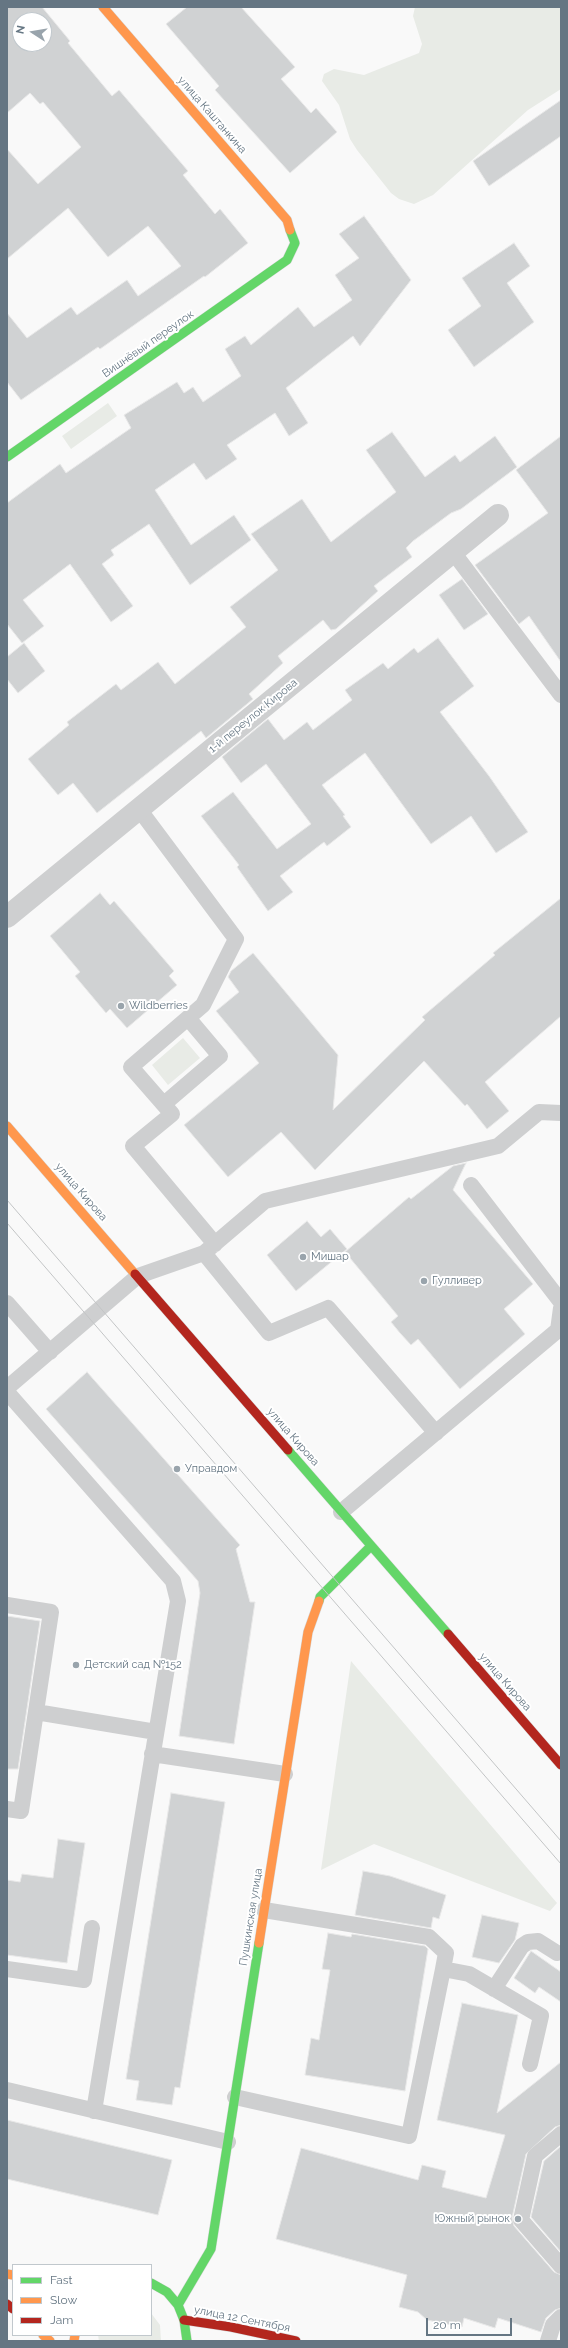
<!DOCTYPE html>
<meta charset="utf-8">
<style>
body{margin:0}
#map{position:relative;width:568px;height:2348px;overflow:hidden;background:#f9f9f9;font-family:Raleway,sans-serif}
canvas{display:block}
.frame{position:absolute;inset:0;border:8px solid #657683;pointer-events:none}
.legend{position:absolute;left:12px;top:2264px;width:140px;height:72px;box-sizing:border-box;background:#fff;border:1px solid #c1c8cd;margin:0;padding:5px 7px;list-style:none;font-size:12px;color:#657683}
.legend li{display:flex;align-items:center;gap:8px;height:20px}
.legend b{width:20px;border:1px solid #c1c8cd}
.north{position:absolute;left:12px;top:12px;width:40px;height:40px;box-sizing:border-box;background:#fff;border:1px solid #c1c8cd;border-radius:50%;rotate:282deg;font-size:11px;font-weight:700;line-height:16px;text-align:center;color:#657683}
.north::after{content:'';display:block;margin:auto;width:14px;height:18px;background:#99a4ac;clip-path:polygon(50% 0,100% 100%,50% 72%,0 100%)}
.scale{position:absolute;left:426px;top:2318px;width:86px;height:18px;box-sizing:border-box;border:2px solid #657683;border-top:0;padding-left:5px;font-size:12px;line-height:14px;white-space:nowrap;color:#657683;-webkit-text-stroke:3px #fff;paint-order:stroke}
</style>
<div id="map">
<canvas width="568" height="2348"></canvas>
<div class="frame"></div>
<ul class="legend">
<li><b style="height:5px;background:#63d668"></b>Fast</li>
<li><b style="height:5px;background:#ff974d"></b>Slow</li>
<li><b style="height:5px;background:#b3261e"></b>Jam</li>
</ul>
<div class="north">N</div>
<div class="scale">20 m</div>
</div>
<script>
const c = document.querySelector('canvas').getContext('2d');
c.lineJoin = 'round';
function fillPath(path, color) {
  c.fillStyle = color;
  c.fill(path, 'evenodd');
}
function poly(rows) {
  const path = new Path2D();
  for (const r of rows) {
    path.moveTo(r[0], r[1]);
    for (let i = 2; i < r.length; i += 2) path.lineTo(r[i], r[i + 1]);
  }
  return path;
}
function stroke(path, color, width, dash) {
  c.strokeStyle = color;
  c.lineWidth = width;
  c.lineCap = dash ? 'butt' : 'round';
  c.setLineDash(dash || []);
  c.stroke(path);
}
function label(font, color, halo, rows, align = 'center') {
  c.font = font + ' Raleway,sans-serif';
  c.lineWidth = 4;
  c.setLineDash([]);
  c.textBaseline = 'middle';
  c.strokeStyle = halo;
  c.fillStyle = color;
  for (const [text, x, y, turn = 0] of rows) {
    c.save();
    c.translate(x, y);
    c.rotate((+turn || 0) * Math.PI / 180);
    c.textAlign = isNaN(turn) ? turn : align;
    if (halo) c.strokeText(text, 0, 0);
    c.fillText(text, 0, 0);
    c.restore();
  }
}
fillPath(poly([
 [415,7,561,7,561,89,528,110,433,195,414,204,399,199,391,193,357,150,350,139,339,105,322,81,324,74,334,69,364,75,419,53,422,44,413,16],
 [108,403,117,416,71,449,62,436],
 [183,1038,200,1058,168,1085,152,1065],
 [351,1661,557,1903,550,1911,374,1844,321,1870],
 [151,2313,160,2325,161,2341,99,2341,98,2335,151,2335]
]), '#e8ebe6');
const building = poly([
 [7,7,42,7,70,41,68,43,112,96,119,90,188,171,183,175,215,214,220,209,248,243,205,277,204,276,100,349,98,347,21,400,7,382,7,313,27,338,71,307,77,315,127,280,138,296,181,266,148,226,108,257,68,208,7,259,7,149,38,184,81,147,43,102,40,104,30,93,7,113,7,7],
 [20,20,44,20,44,44,20,44,20,20],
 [187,7,241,7,295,67,281,79,311,113,316,108,337,132,290,173,215,90,219,86,166,24,187,7],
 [561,100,561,136,489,186,473,161,561,100],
 [364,216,411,280,360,346,353,336,286,388,308,423,289,436,275,413,227,445,237,459,206,480,194,463,155,490,191,545,234,515,251,540,190,585,149,524,111,550,114,555,102,564,133,606,111,622,70,564,23,600,44,626,22,643,7,624,7,503,60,464,66,473,131,428,124,415,177,382,184,393,193,387,203,402,241,376,225,349,245,336,251,345,298,307,314,327,352,300,335,275,359,258,339,234,364,216],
 [514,243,530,266,507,283,534,322,474,367,448,330,481,306,462,278,514,243],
 [392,432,425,477,455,455,460,462,495,436,517,467,461,509,451,513,413,541,406,548,412,557,374,586,378,591,336,629,331,630,323,620,278,656,283,663,249,694,253,699,206,738,201,731,97,813,73,783,58,795,28,759,69,725,67,722,116,684,121,690,158,662,175,684,246,627,230,607,278,570,251,534,302,499,331,542,396,492,366,450,392,432],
 [561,436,561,662,529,616,519,624,475,565,548,513,516,470,561,436],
 [462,579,488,614,464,630,439,595,462,579],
 [438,638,474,686,440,712,489,776,528,832,496,853,471,816,431,844,365,753,322,785,345,815,343,816,351,827,327,846,324,842,280,876,293,892,268,911,237,867,239,865,201,816,233,792,277,849,311,824,266,764,241,783,222,757,268,719,284,740,307,722,313,730,352,700,345,690,383,663,388,669,414,648,418,653,438,638],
 [24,643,45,671,18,693,7,679,7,657,24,643],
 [100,893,110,905,114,901,174,971,169,976,177,985,127,1028,110,1009,106,1013,75,976,80,972,50,936,100,893],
 [561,898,561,1016,485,1082,509,1111,487,1129,467,1104,465,1106,424,1061,315,1170,281,1132,228,1177,184,1125,259,1063,216,1011,239,992,228,977,231,971,253,953,338,1055,333,1110,425,1020,422,1017,495,955,493,953,561,898],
 [466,1163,453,1190,533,1284,504,1309,525,1334,460,1389,418,1339,411,1345,400,1333,391,1322,398,1316,345,1252,409,1197,411,1199,453,1166,466,1163],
 [307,1221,321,1237,330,1229,347,1249,296,1291,267,1255,307,1221],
 [87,1372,240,1545,236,1549,250,1602,255,1602,234,1744,179,1736,200,1593,198,1581,46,1409,87,1372],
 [7,1616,40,1621,18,1769,7,1769,7,1616],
 [171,1793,225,1802,180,2088,175,2087,172,2105,136,2100,139,2081,126,2079,171,1793],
 [58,1839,85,1843,67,1963,7,1955,7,1880,20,1882,22,1874,53,1878,58,1839],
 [363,1871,390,1876,446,1895,439,1919,433,1917,431,1928,355,1915,363,1871],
 [482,1915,519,1923,515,1940,499,1963,472,1957,482,1915],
 [328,1933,351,1937,352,1934,425,1946,428,1949,405,2091,305,2075,311,2038,319,2040,330,1970,322,1969,328,1933],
 [531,1951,561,1972,561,2002,539,1987,535,1993,514,1978,531,1951],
 [462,2003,518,2015,497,2113,561,2062,561,2125,555,2127,526,2154,512,2218,514,2226,554,2272,561,2275,561,2308,555,2310,546,2318,541,2332,498,2318,495,2328,464,2318,462,2327,427,2320,418,2312,399,2307,407,2275,276,2239,301,2148,418,2180,422,2165,446,2171,442,2187,486,2198,505,2135,437,2120,462,2003],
 [7,2120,172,2160,158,2215,7,2179,7,2120],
 [561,2146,561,2252,531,2217,544,2161,561,2146]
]);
fillPath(building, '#d0d2d3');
stroke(building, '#e8e8e8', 1);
const fast = poly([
 [7,457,287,260,295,243,290,230],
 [288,1450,448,1634],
 [319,1601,320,1597,371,1546],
 [151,2283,167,2292,178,2305,184,2320,187,2341],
 [178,2305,211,2249,259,1943]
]);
const slow = poly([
 [103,7,287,220,290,230],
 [7,1126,135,1274],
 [259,1943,308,1632,319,1601],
 [7,2274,13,2275],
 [43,2335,50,2341],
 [74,2341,75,2335]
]);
const jam = poly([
 [135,1274,288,1450],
 [448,1634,561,1765],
 [7,2304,13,2309],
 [184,2320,231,2327,296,2341]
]);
stroke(fast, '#d5d6d7', 10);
stroke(slow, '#d5d6d7', 10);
stroke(jam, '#d5d6d7', 10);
stroke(poly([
 [453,552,561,695],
 [139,809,236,939,203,1005,131,1067,172,1114,133,1146,215,1244],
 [164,1104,220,1056,188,1018],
 [471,1185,561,1302],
 [204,1253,269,1333,328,1308,436,1433],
 [7,1303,50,1352],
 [7,1388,138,1276,204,1253,265,1201,498,1146,539,1112,561,1113],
 [7,1392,173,1581,178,1601,94,2111],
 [341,1512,558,1330,561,1308],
 [7,1605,51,1612,21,1811,7,1809],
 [36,1712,156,1732],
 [152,1754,285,1774],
 [264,1910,429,1937,446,1953,443,1969,469,1974,541,2016,530,2064],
 [7,1969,84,1980,92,1928],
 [494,1989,522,1946,528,1942,538,1941,557,1953],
 [7,2090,228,2142],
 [235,2097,409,2136,443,1969],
 [561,2134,535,2156,521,2220,561,2266],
 [548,2341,553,2325,561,2317]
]), '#cecfd0', 16);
stroke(poly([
 [7,917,498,515]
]), '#cecfd0', 22);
stroke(fast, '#63d668', 9);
stroke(slow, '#ff974d', 9);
stroke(jam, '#b3261e', 9);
stroke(poly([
 [7,1200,561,1841],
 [7,1223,561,1864]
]), '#c3c5c6', 1);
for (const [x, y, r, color] of [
 [121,1006,4,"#99a4ac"],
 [303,1257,4,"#99a4ac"],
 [424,1281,4,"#99a4ac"],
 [177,1469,4,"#99a4ac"],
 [76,1665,4,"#99a4ac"],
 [518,2219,4,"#99a4ac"]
]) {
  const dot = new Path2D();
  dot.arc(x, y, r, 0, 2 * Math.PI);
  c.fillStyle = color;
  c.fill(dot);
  stroke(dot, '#fff', 1.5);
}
label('11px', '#657683', '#fff', [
 ["улица Каштанкина",212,115,49],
 ["Вишнёвый переулок",148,344,-35],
 ["1-й переулок Кирова",253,716,-39],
 ["улица Кирова",81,1192,49],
 ["улица Кирова",293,1437,49],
 ["улица Кирова",505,1682,49],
 ["Пушкинская улица",251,1917,-81],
 ["улица 12 Сентября",242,2319,11]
]);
label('11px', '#657683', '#fff', [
 ["Wildberries",129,1006],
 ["Мишар",311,1257],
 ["Гулливер",432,1281],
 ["Управдом",185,1469],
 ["Детский сад №152",84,1665],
 ["Южный рынок",510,2219,"right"]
], 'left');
</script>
